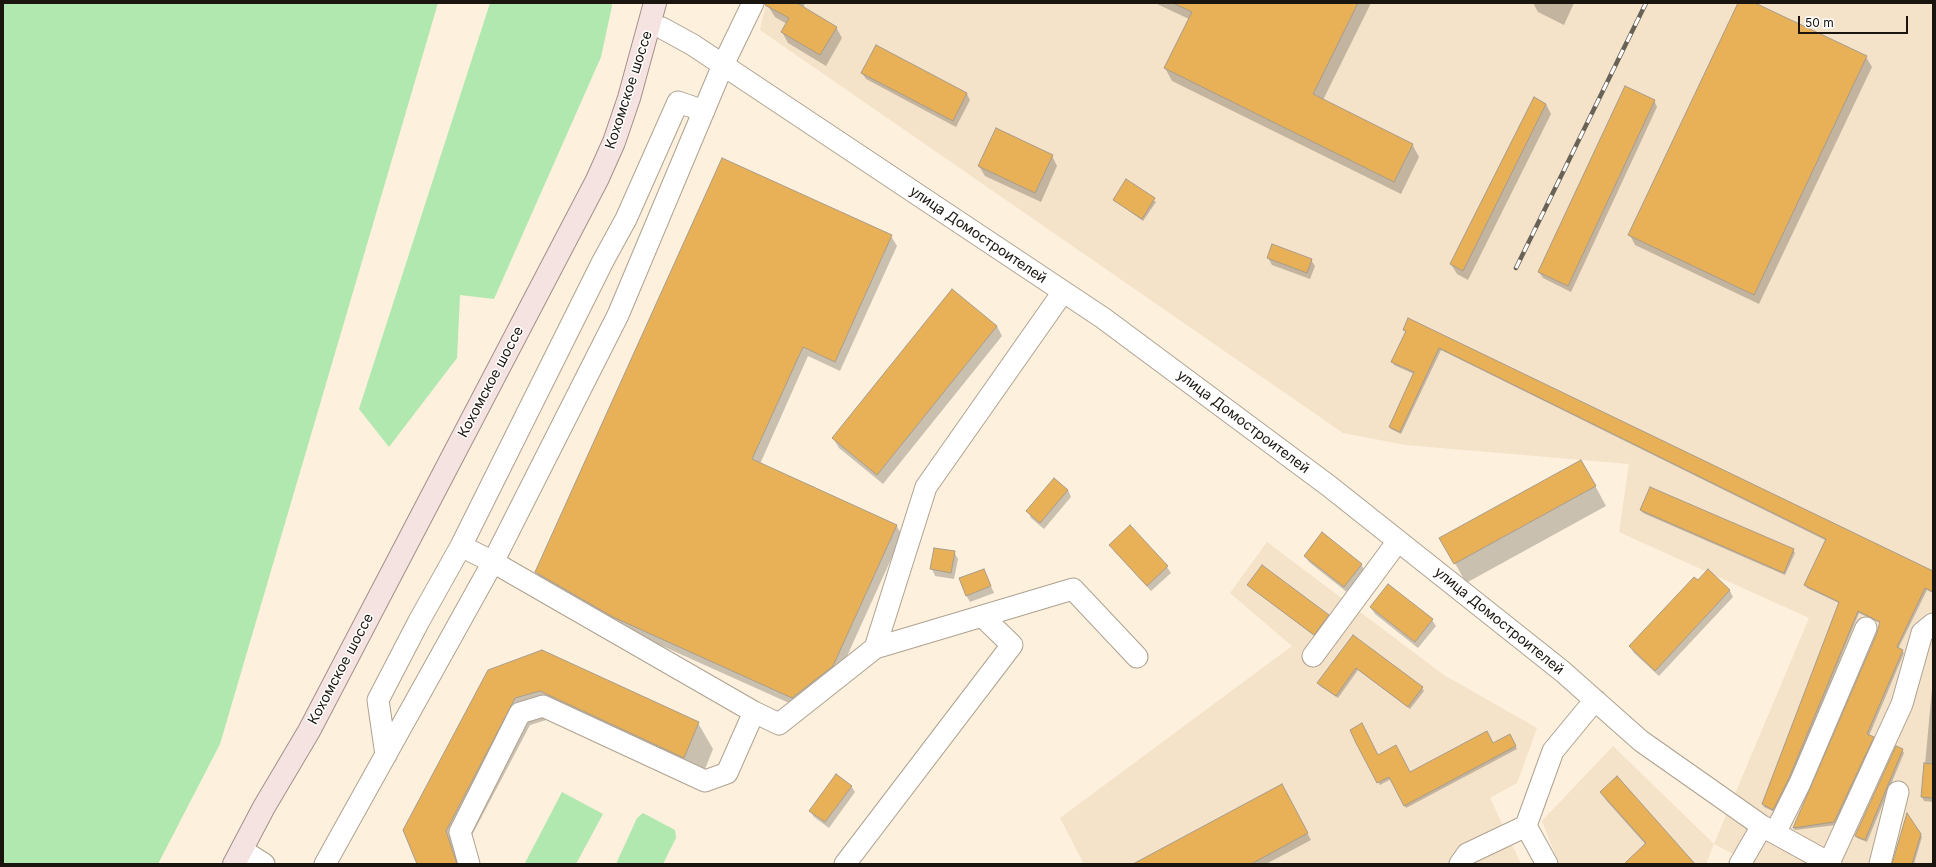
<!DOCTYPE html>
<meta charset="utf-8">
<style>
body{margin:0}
#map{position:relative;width:1936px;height:867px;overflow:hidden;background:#fdf0dd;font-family:Inter,sans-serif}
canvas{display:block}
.frame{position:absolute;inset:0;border:4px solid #1a150e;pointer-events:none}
.scale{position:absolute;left:1798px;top:16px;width:110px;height:18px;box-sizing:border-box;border:2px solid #1a150e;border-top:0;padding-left:5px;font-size:12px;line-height:14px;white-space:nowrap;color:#1a150e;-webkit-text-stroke:3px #fff;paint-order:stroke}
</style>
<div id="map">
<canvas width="1936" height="867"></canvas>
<div class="frame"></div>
<div class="scale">50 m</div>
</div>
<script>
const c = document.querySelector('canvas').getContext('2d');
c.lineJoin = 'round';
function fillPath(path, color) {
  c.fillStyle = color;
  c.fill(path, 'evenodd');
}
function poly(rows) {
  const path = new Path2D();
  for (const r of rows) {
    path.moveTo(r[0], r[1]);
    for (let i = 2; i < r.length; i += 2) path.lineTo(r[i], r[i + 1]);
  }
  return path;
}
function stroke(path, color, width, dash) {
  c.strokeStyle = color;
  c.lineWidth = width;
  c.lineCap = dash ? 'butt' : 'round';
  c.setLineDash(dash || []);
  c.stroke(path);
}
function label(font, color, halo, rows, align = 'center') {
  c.font = font + ' Inter,sans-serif';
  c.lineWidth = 3;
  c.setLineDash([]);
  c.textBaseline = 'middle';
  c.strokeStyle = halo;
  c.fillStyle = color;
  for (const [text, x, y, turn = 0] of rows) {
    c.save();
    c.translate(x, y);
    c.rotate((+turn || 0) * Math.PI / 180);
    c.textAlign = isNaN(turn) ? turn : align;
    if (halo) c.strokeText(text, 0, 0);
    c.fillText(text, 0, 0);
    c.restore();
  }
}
fillPath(poly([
 [766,3,1933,3,1933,864,1753,864,1714,844,1706,864,1559,864,1542,821,1613,746,1714,844,1809,618,1619,532,1629,464,1406,445,1343,433,760,30],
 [1267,542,1444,675,1537,728,1517,783,1490,798,1521,864,1084,864,1060,818,1292,646,1230,593]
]), '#f4e2c9');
fillPath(poly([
 [3,3,438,3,220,744,158,864,3,864],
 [490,3,611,3,612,6,601,57,494,299,460,295,457,358,389,447,359,409],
 [562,792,603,814,576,864,527,864,525,863],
 [643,813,675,830,676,838,663,864,616,864,637,818]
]), '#b0e8af');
fillPath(poly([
 [770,3,805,3,803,8,836,27,842,38,826,66,788,43,782,32,787,24,775,17,768,6],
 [1155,3,1371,3,1323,100,1412,144,1419,157,1401,194,1172,81,1165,68,1189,19],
 [1533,3,1574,3,1564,25,1538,12],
 [1740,3,1753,3,1866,57,1872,67,1759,304,1635,245,1630,235],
 [876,46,967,94,970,100,956,127,866,79,862,73],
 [1654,100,1657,107,1571,292,1543,278,1539,272],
 [1546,104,1551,114,1468,280,1457,274,1451,264],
 [1052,156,1057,166,1041,202,985,176,979,166],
 [1126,181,1156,202,1143,221,1114,200],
 [891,236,897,246,840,371,808,356,760,464,896,525,902,535,838,676,798,707,620,627,542,582,536,572],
 [1268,258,1311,260,1315,266,1310,279,1272,265],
 [997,326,1002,336,883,484,839,448,833,438],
 [1404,330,1933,572,1933,593,1927,590,1898,649,1904,653,1869,736,1874,741,1836,825,1795,830,1794,828,1878,633,1880,623,1859,613,1790,781,1775,812,1764,807,1763,804,1839,603,1807,588,1805,585,1827,541,1441,350,1401,434,1391,429,1390,427,1414,374,1394,365,1393,362,1406,333],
 [1055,479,1068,490,1071,497,1044,529,1031,518,1028,511],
 [1592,480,1606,506,1466,583,1441,538],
 [1641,510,1793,550,1795,553,1785,575,1643,513],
 [1110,545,1167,567,1171,573,1151,591,1114,551],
 [954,552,958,559,954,579,935,576,932,569],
 [1305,556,1361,564,1365,571,1348,593,1309,562],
 [984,570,994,593,970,602,966,595],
 [1708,571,1730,591,1733,597,1659,676,1634,653,1630,647],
 [1248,585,1328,615,1330,618,1316,637],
 [1371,608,1432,620,1436,626,1418,648,1375,614],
 [1354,636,1422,688,1424,691,1410,709,1358,670,1338,698,1320,686,1318,683],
 [489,671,698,723,713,749,699,784,556,717,530,725,460,858,462,864,418,864],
 [1933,678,1933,802,1924,801,1922,797],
 [1351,730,1378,756,1409,773,1493,744,1510,736,1517,749,1406,808,1391,779,1380,785],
 [1902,750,1904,753,1867,842,1857,838,1856,836],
 [851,786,855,792,829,828,814,817,810,811],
 [1285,791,1311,840,1266,864,1135,864],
 [1601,792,1694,864,1625,864,1646,845,1606,800],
 [1920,834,1922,837,1914,864,1893,864]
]), '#0003');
const building = poly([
 [765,3,797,3,837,27,820,55,781,32,789,18,765,5,765,3],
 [1173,3,1358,3,1313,94,1413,144,1394,182,1164,68,1192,12,1173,3],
 [1738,3,1755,3,1867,56,1754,295,1628,235,1738,3],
 [876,45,967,93,953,121,861,73,876,45],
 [1625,86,1655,100,1568,286,1538,272,1625,86],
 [1534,97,1546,104,1463,271,1450,264,1534,97],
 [996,128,1053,155,1035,193,978,166,996,128],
 [722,158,892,235,835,362,803,347,752,459,897,525,833,666,792,698,613,617,535,572,722,158],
 [1126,179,1155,198,1142,219,1113,200,1126,179],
 [1272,244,1312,259,1307,273,1267,258,1272,244],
 [952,289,997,326,877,475,832,438,952,289],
 [1408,318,1933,571,1933,592,1925,588,1897,647,1903,650,1867,734,1874,737,1834,822,1793,828,1877,633,1880,622,1858,611,1789,778,1773,810,1762,804,1839,602,1804,585,1826,539,1439,348,1400,432,1389,427,1414,372,1391,362,1406,331,1403,330,1408,318],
 [1581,460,1596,486,1454,564,1439,538,1581,460],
 [1054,478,1068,490,1040,523,1026,511,1054,478],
 [1650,487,1794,549,1784,573,1640,510,1650,487],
 [1130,525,1168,566,1147,586,1109,545,1130,525],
 [1322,532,1362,564,1344,587,1304,556,1322,532],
 [934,548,955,551,951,573,930,569,934,548],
 [1262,565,1329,615,1314,635,1247,585,1262,565],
 [984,569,991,586,966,596,959,578,984,569],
 [1708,569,1730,590,1655,671,1629,646,1694,577,1698,580,1708,569],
 [1388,584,1433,619,1415,642,1370,607,1388,584],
 [1353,635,1423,687,1408,707,1356,668,1336,696,1317,683,1353,635],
 [542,650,699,722,684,758,540,691,515,698,446,831,457,864,417,864,403,830,488,670,542,650],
 [1362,723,1378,755,1396,745,1410,772,1487,731,1493,743,1510,734,1516,746,1404,806,1389,777,1377,783,1356,743,1350,730,1362,723],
 [1896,746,1903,749,1865,840,1855,836,1896,746],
 [1924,763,1933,764,1933,798,1921,797,1924,763],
 [836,774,852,786,825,822,809,811,836,774],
 [1617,776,1695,864,1624,864,1646,843,1600,792,1617,776],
 [1282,784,1308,833,1251,864,1133,864,1282,784],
 [1907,813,1921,834,1912,864,1892,864,1907,813]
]);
fillPath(building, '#e9b157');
stroke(building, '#a89c8a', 1);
const minor = poly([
 [662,28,693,45,1103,318,1329,486,1562,671,1641,741,1762,826,1831,864],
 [1063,292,926,487,875,648,1073,589,1137,657],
 [461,546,493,562,754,712,779,724,875,648],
 [1313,656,1398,541],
 [386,755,378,700,419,621,461,546,603,261,626,219,678,102,704,111],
 [1775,833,1800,783,1866,628],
 [242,850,264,864],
 [1829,863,1902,704,1922,633,1933,624],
 [325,864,493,562,618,315,723,65,753,3],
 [469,864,460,832,520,713,543,706,705,781,727,773,754,712],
 [845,864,1012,645,982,616],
 [1460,864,1467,854,1526,826],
 [1547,864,1526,826,1528,820,1553,751,1595,700],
 [1740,864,1762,826],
 [1880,864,1898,792]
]);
const major = poly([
 [234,864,264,807,309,731,597,180,614,142,629,98,655,3]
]);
stroke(minor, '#aea290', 23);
stroke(major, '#a38f8a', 24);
stroke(minor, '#fff', 21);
stroke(major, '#f4e3e0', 22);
const rail = poly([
 [1516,268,1646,3]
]);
stroke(rail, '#696256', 4.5);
stroke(rail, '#fff', 3, [9]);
label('14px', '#1a150e', '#fff', [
 ["Кохомское шоссе",629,90,-72],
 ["улица Домостроителей",978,235,34],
 ["Кохомское шоссе",491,382,-62],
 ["улица Домостроителей",1243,422,37],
 ["улица Домостроителей",1499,621,39],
 ["Кохомское шоссе",341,669,-62]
]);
</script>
